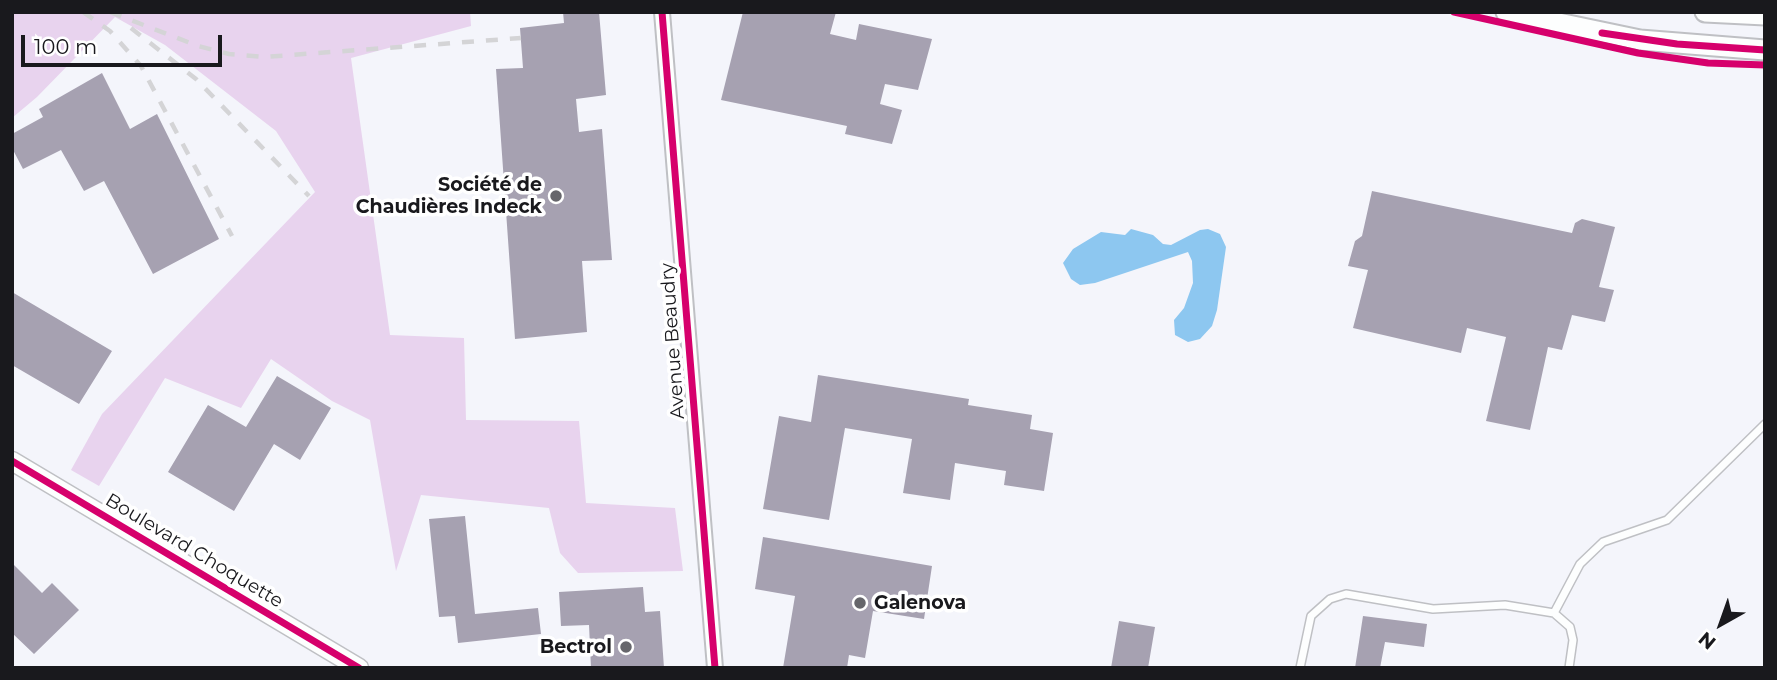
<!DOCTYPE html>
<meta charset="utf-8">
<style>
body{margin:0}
#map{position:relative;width:1777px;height:680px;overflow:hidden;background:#f4f5fb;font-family:Montserrat,sans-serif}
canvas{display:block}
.frame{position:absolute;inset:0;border:14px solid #19191d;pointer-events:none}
.north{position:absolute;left:1686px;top:589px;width:70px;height:70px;-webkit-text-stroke:5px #fff;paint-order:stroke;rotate:220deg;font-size:19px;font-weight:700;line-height:28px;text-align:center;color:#19191d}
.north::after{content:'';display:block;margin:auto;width:24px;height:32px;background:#19191d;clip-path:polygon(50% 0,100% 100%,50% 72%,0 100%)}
.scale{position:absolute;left:21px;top:35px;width:201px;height:32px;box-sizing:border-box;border:4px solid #19191d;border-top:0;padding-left:9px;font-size:21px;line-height:24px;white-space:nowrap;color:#19191d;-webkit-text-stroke:5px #fff;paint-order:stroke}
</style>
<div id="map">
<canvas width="1777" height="680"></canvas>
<div class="frame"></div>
<div class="north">N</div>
<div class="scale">100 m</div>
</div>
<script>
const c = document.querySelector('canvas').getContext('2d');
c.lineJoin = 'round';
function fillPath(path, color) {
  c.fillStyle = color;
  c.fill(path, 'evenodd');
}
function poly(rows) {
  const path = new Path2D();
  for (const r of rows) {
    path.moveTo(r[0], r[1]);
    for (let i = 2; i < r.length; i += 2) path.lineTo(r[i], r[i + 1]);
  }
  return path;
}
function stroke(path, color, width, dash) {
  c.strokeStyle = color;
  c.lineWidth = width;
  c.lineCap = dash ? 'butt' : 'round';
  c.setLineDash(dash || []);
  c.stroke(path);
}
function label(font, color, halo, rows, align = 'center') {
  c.font = font + ' Montserrat,sans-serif';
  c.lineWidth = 7;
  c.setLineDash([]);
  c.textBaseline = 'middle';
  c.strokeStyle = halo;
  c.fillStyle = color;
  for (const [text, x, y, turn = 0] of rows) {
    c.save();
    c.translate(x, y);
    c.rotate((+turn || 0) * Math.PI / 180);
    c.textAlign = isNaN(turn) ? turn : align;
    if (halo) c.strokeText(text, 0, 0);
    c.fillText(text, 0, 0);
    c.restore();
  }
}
fillPath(poly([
 [12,12,470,12,471,26,351,58,390,335,464,338,466,420,579,421,586,503,675,508,683,571,578,573,560,553,549,508,421,495,396,571,370,420,332,401,271,359,241,408,165,378,99,486,71,470,102,414,315,192,276,131,165,45,115,17,37,97,12,118]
]), '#e8d3ee');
fillPath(poly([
 [1131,229,1153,235,1163,244,1171,245,1200,230,1208,229,1220,234,1226,247,1217,310,1212,326,1200,339,1188,342,1175,335,1174,320,1184,308,1193,283,1192,261,1188,252,1095,283,1080,285,1071,279,1063,263,1073,249,1101,232,1125,235]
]), '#8dc7f0');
fillPath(poly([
 [563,12,599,12,606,95,576,99,579,132,602,129,612,260,582,261,587,332,515,339,496,69,523,68,520,28,564,23],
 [743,12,836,12,830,34,856,40,859,24,932,39,918,90,885,84,880,104,902,110,892,144,845,134,847,126,721,100],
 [102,73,130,129,157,114,219,239,153,274,104,181,84,191,61,150,23,169,12,148,12,134,43,117,39,109],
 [1372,191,1572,233,1575,223,1582,219,1615,227,1599,287,1614,290,1605,322,1572,315,1562,350,1548,347,1530,430,1486,421,1506,337,1467,328,1461,353,1353,328,1368,270,1348,266,1355,241,1362,236],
 [12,292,112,351,79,404,12,365],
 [818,375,969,399,968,405,1032,415,1030,429,1053,433,1044,491,1004,485,1006,471,955,463,950,500,903,493,912,439,845,428,829,520,763,509,779,416,811,422],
 [277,376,331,408,300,460,274,444,234,511,168,472,208,405,246,427],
 [465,516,475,614,538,608,541,634,458,643,455,616,439,617,429,519],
 [763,537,932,566,924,619,873,611,865,658,849,655,847,668,783,668,795,596,755,589],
 [12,563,42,593,52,583,79,610,34,654,12,633],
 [643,587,645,612,660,611,664,668,591,668,589,625,561,626,559,592],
 [1363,616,1427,624,1424,647,1385,642,1380,668,1355,668],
 [1119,621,1155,627,1148,668,1111,668]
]), '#a6a1b1');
const service = poly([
 [1554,613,1580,564,1603,542,1667,520,1765,424],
 [1300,668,1311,616,1330,599,1346,594,1433,609,1505,605,1554,613,1570,627,1573,640,1569,668]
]);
const minor = poly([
 [662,12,715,668]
]);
const tertiary = poly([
 [12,461,359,668]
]);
const secondary = poly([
 [1506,12,1640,40,1765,50],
 [1705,12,1765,15]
]);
stroke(service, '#bfc0c4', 10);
stroke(minor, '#bfc0c4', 18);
stroke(tertiary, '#bfc0c4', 21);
stroke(secondary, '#bfc0c4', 23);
stroke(service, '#fdfefe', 7);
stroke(minor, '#fdfefe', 14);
stroke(tertiary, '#fdfefe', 18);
stroke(secondary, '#fdfefe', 19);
stroke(poly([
 [83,12,110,31,141,66,232,236],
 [110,12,198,46,229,54,264,57,521,38],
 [131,28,196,79,309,196]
]), '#d4d4d6', 4.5, [12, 12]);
stroke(poly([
 [662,12,715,668],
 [1454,12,1638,53,1708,63,1765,65],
 [1602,33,1677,44,1765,50],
 [12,461,359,668]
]), '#d6006c', 7);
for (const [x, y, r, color] of [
 [556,196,7,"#66666b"],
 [860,603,7,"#66666b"],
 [626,647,7,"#66666b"]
]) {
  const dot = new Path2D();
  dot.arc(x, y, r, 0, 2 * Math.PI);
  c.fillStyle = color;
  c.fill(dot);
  stroke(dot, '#fff', 2.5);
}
label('bold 19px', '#19191d', '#fff', [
 ["Société de",542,185],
 ["Chaudières Indeck",542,207],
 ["Galenova",874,603,"left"],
 ["Bectrol",612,647]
], 'right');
label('19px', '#19191d', '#fff', [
 ["Avenue Beaudry",673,341,-94],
 ["Boulevard Choquette",194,551,31]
]);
</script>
